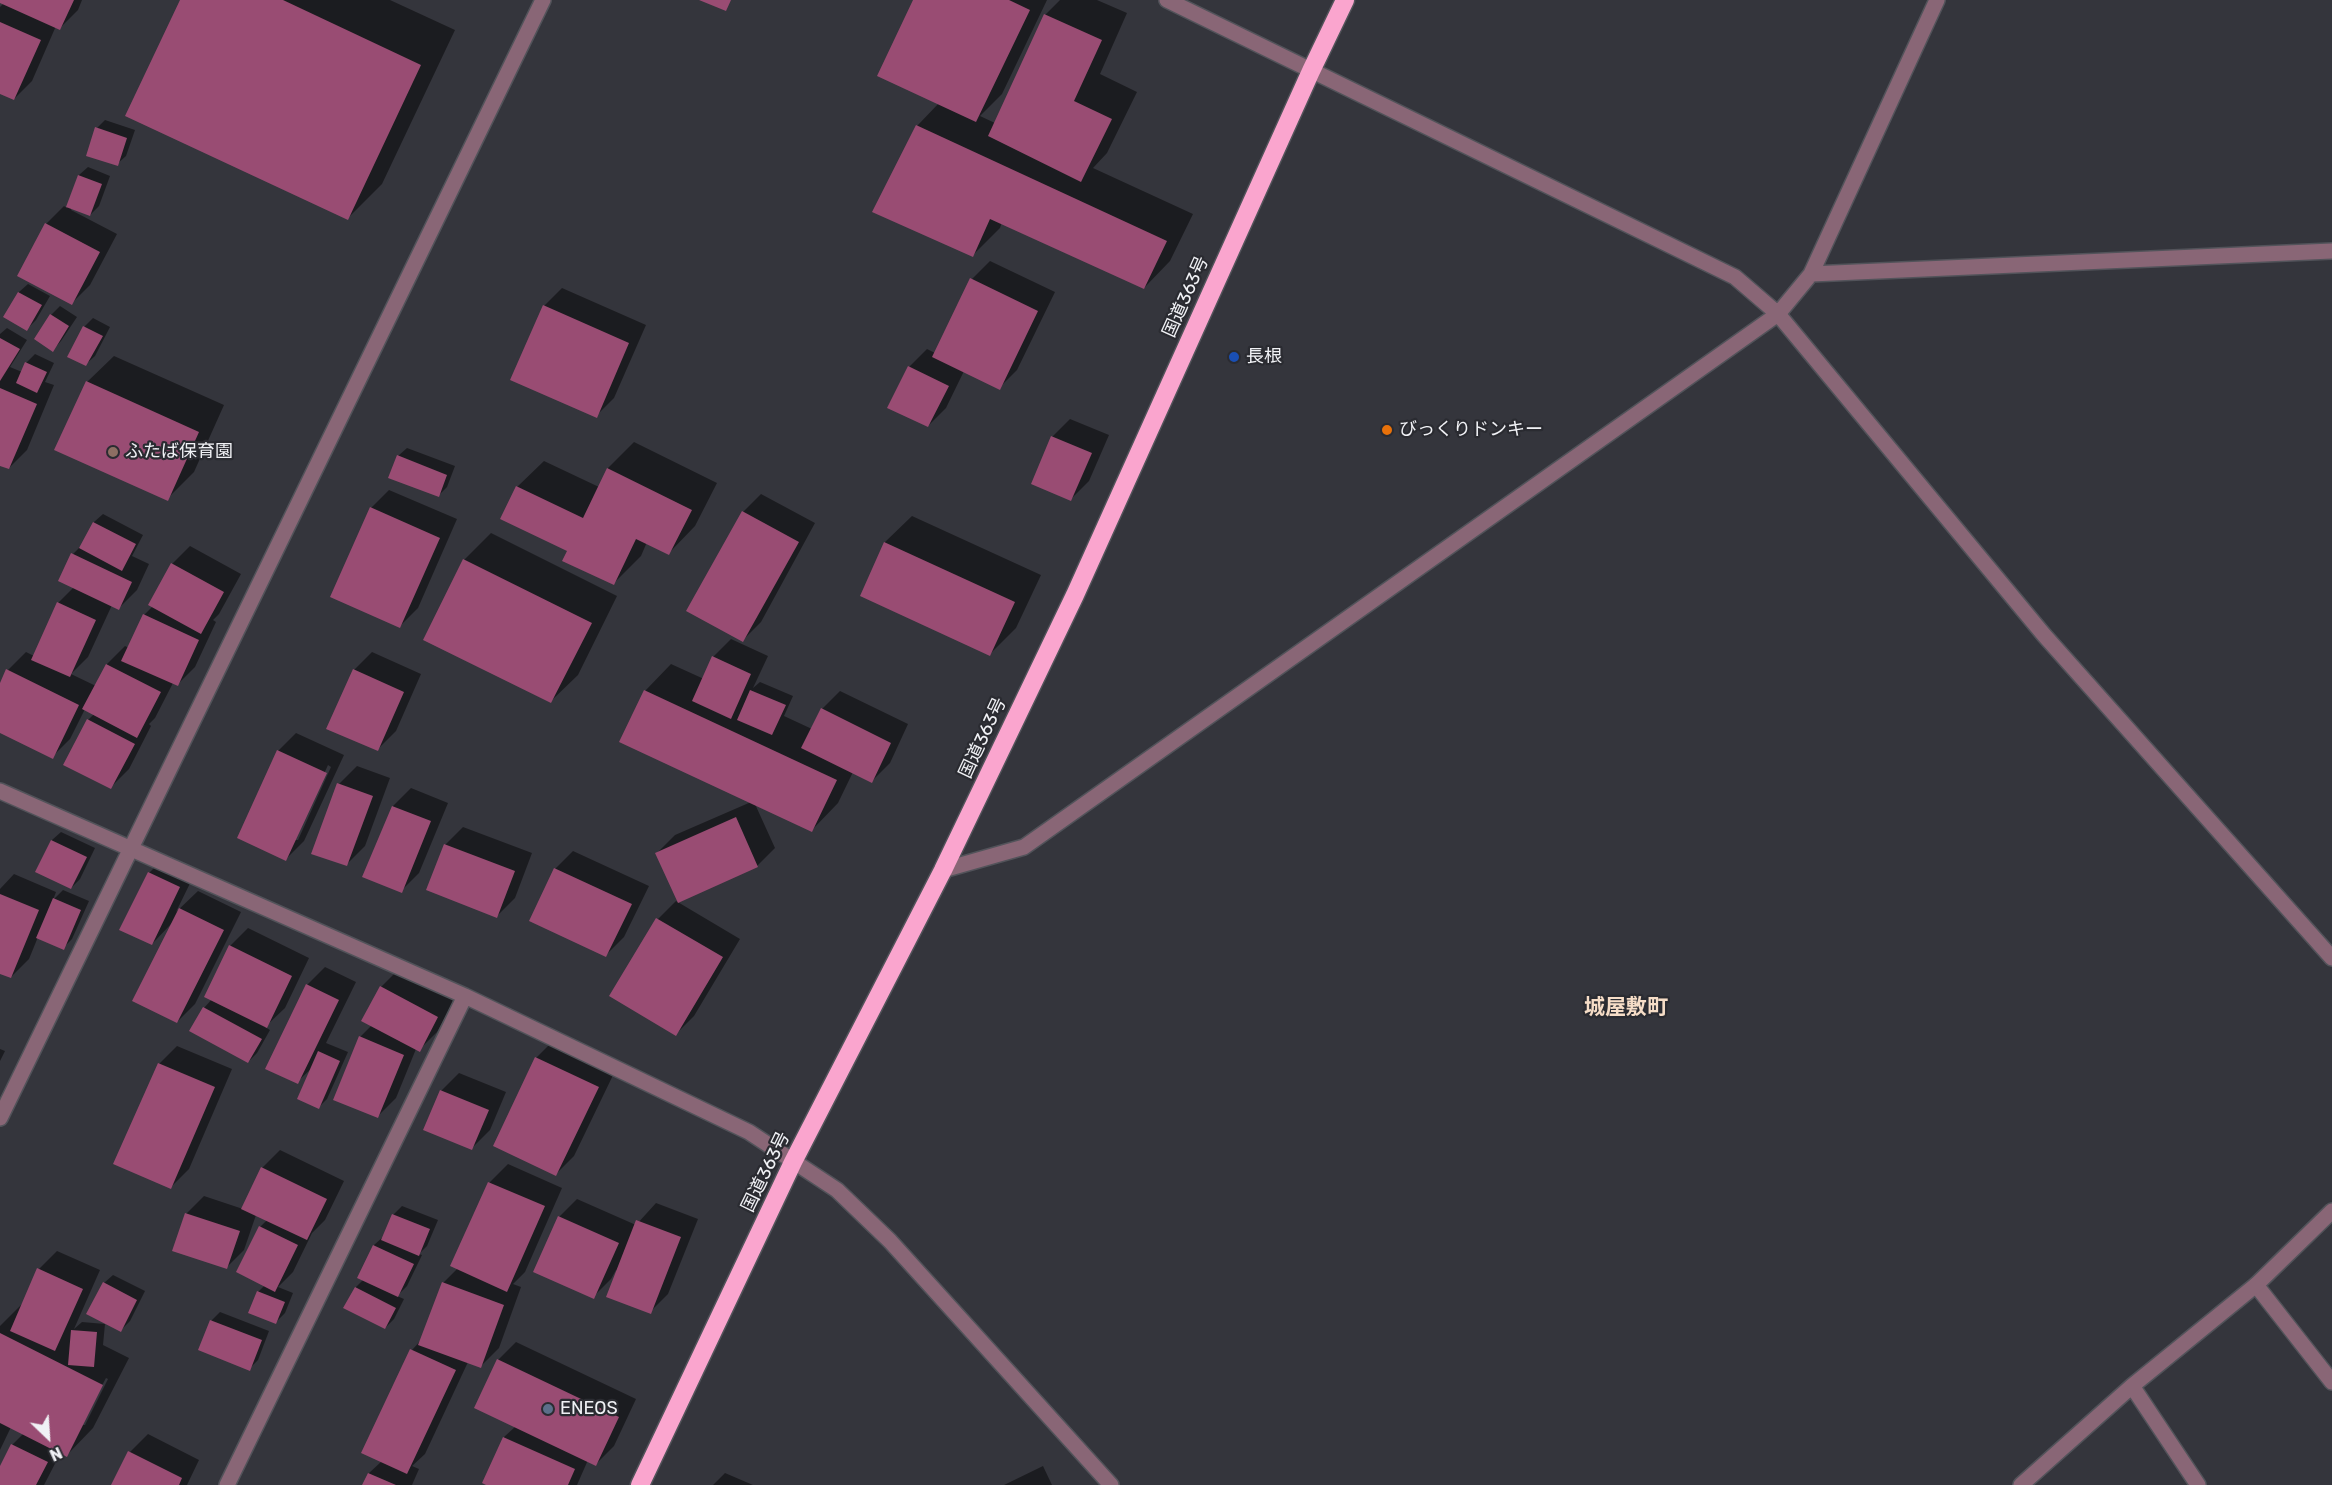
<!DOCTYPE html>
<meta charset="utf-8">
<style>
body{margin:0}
#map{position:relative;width:2332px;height:1485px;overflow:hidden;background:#34353c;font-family:Rubik,sans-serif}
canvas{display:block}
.north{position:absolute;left:18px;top:1407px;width:60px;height:60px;-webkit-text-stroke:4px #2a2b31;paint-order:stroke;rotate:155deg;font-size:16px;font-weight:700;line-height:24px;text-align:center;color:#f0f1f5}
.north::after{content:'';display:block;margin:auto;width:21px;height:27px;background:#f0f1f5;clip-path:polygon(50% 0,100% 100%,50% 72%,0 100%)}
</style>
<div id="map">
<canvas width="2332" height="1485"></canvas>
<div class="north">N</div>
</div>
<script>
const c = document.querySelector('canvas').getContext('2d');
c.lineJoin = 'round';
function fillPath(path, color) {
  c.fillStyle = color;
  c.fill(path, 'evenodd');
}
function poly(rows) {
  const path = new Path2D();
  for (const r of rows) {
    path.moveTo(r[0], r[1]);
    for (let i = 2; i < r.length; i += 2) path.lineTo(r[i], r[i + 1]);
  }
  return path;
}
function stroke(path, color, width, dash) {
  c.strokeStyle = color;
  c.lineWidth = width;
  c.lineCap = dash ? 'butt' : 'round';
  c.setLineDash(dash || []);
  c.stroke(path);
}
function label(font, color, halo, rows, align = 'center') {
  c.font = font + ' Rubik,"Noto Sans JP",sans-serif';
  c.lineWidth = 4.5;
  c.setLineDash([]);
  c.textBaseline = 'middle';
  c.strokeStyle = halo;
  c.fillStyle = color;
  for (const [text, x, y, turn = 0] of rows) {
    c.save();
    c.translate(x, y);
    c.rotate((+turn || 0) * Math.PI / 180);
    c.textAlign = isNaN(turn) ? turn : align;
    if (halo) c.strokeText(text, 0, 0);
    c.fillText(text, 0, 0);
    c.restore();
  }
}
fillPath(poly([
 [0,0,82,0,78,10,60,28,56,26,32,81,14,99,0,93,0,7,4,3],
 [182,0,390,0,455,30,382,184,348,218],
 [915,0,1047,0,1002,94,980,116,995,123,1045,15,1060,0,1097,0,1127,13,1100,74,1137,92,1107,153,1093,168,1193,214,1170,261,1144,288,1002,222,1000,228,973,255,917,126,939,103],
 [105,120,135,130,126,156,117,164,97,128],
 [88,167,110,176,99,206,90,215,72,207,71,210,117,234,90,285,72,303,46,224,64,206,67,208,79,175],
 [990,261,1055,292,1017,370,999,388,964,371,946,408,928,426,909,367,927,349,935,353,972,279],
 [28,284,50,296,36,320,27,329,5,316,19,292],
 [562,288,646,325,614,398,596,416,544,306],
 [60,306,77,317,61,341,53,350,51,315],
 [93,318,110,327,95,356,86,364,69,356,85,326],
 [7,328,27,340,10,367,22,372,26,363,35,354,54,363,45,382,54,385,27,450,9,468,0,464,0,334],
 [114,356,224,405,194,472,167,499,87,382],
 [1070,419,1109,435,1089,481,1071,499,1033,483,1052,437],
 [634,442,717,483,695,526,669,553,647,542,641,556,614,583,569,550,517,487,544,461,599,487,608,468],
 [407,448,455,466,447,487,438,496,398,456],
 [389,490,457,519,418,608,400,626,371,508],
 [761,494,815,523,761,622,743,640,743,512],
 [103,514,143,535,132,556,149,564,137,590,119,608,112,605,88,657,71,674,96,686,107,664,125,646,129,648,144,615,153,606,172,564,190,546,241,574,219,614,213,620,216,622,195,667,177,685,173,683,155,718,149,724,151,726,129,769,111,787,88,720,94,714,85,709,70,739,52,757,0,731,0,686,8,670,26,652,34,656,58,603,74,587,73,554,83,544,94,522],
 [912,516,1041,575,1016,628,990,654,862,595,885,542],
 [491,533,617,596,578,675,551,701,464,560],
 [731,639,768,656,753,688,760,682,793,696,784,716,812,729,822,709,840,691,908,724,890,763,872,781,853,772,838,803,812,830,755,804,775,848,757,866,657,853,675,835,751,802,645,691,671,664,704,679,713,657],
 [372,652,421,674,396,731,378,749,354,670],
 [296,733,344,755,304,841,286,859,278,751],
 [328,765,331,767,298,840,294,840],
 [357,766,390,778,365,846,347,864,339,784],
 [411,788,448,803,419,873,401,891,364,876,393,806],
 [463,827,532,853,515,898,497,916,445,845],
 [61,832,95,848,80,879,71,888,37,871,52,840],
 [573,851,649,886,624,937,606,955,555,869],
 [167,855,197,869,176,912,198,891,241,912,195,1004,177,1022,172,923,152,944,149,873],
 [14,874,56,892,53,900,63,890,89,901,72,939,63,948,38,937,29,959,11,977,0,972,0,889],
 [676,901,740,939,694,1016,676,1034,611,996,658,919],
 [248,928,309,958,285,1008,265,1027,270,1030,257,1053,248,1062,204,1008,212,999,230,946],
 [325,967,356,982,326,1043,348,1052,327,1099,319,1107,312,1068,297,1082,307,985],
 [399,969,455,999,437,1032,419,1050,416,1049,396,1098,378,1116,360,1037,372,1025,381,987],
 [554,1040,616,1069,574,1156,556,1174,495,1145,536,1058],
 [177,1046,232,1069,189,1169,171,1187,159,1064],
 [0,1049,5,1051,0,1061],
 [459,1073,506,1092,490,1130,472,1148,441,1091],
 [280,1150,344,1181,325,1220,312,1233,293,1272,278,1287,293,1293,285,1313,276,1322,258,1292,265,1285,260,1227,267,1220,256,1215,244,1250,226,1268,186,1214,204,1196,243,1209,262,1168],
 [508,1164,562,1188,525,1272,513,1284,521,1287,499,1348,481,1366,468,1362,425,1454,412,1466,419,1469,412,1485,363,1485,369,1473,382,1461,412,1350,422,1339,443,1283,458,1268,452,1266,490,1182],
 [577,1199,636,1225,656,1203,698,1219,668,1294,650,1312,616,1270,611,1279,593,1297,559,1217],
 [402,1206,438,1220,427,1246,419,1254,422,1255,407,1286,397,1296,404,1299,394,1319,385,1328,345,1308,356,1287,364,1279,359,1277,374,1245,383,1237,393,1215],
 [57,1251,100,1270,74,1329,82,1322,105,1324,103,1345,129,1358,93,1428,67,1455,61,1452,44,1485,0,1485,0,1470,12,1445,24,1433,11,1427,0,1450,0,1326,22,1304,39,1269],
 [106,1378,108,1379,85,1425,81,1425],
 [113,1275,145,1291,130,1321,121,1330,104,1283],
 [220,1312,269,1331,258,1360,249,1369,200,1349,212,1320],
 [516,1342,636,1399,614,1446,596,1464,588,1460,577,1485,490,1485,484,1482,504,1437,516,1426,498,1360],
 [148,1434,199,1460,187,1485,113,1485,130,1452],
 [1043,1466,1052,1485,1004,1485],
 [725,1473,753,1485,713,1485]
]), '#0007');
fillPath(poly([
 [0,0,74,0,60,30,0,3],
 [180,0,283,0,421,65,348,220,125,116],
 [699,0,731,0,726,11],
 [913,0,1009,0,1030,10,976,122,877,76],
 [1044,14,1102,40,1074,101,1112,119,1081,182,988,136],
 [0,22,41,40,14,100,0,94],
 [916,125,1167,241,1144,289,990,219,973,257,872,212],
 [95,127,127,138,118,166,86,156],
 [78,175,102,184,90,216,66,207],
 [45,223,100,252,72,305,17,276],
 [970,278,1038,311,1000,390,932,357],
 [18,292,42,305,27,331,3,317],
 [543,305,629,343,597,418,510,380],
 [50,314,69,326,53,352,34,339],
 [83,326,103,336,86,366,67,357],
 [0,338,20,349,0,381],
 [25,362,47,372,37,393,16,383],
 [908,366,949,386,928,427,887,408],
 [86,381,199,432,168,501,54,450],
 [0,388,37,404,9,469,0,466],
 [1051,436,1092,453,1071,501,1031,484],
 [397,455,447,475,439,497,388,478],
 [607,468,692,510,669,555,636,539,614,585,562,561,567,551,500,519,516,486,583,518],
 [370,507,440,538,400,628,330,597],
 [742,511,799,542,743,642,686,611],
 [93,522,136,544,122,571,79,548],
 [884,542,1015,602,990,656,860,596],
 [71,553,132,582,119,610,58,581],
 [463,559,592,623,551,703,423,640],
 [171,563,224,592,201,634,148,605],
 [57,602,96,620,70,677,31,660],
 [143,614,199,640,178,686,121,661],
 [712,656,751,674,731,719,692,701],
 [106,664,161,692,137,738,82,709],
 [6,669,79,705,53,759,0,733,0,683],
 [353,669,404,692,378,751,326,729],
 [644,690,837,780,812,832,619,742],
 [750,690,786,705,772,735,737,720],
 [821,708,891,743,872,783,801,748],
 [87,719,135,744,111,789,63,765],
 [277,750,327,773,286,861,237,838],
 [337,783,373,796,347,866,311,854],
 [392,806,431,821,402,893,362,877],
 [736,817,758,867,678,903,655,853],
 [51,840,87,857,71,889,35,872],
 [444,844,515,871,497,918,426,890],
 [554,868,632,904,606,957,529,921],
 [148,872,180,887,152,945,119,930],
 [0,894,39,910,11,978,0,974],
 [53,898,81,910,64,950,36,938],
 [179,908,224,930,177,1023,132,1001],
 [656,918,723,957,676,1036,609,996],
 [229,945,292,976,267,1028,204,997],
 [306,984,339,1000,298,1084,265,1069],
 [380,986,438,1017,420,1052,361,1021],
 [203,1007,262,1039,248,1063,189,1031],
 [359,1036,404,1055,378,1118,333,1100],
 [318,1051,340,1061,319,1109,297,1099],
 [535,1057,599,1087,556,1176,493,1146],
 [158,1063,215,1087,171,1189,113,1164],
 [440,1090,489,1110,472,1150,423,1130],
 [261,1167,327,1199,307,1240,241,1209],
 [488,1182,545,1206,507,1292,450,1266],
 [185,1213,240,1231,227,1269,172,1251],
 [392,1214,430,1229,419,1256,381,1240],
 [558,1216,619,1243,594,1299,533,1272],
 [636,1220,681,1237,651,1314,606,1297],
 [259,1226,298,1245,275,1292,236,1272],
 [373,1245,414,1264,398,1297,357,1278],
 [37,1268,83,1289,55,1351,10,1331],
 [103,1282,137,1300,121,1332,86,1314],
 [442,1282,504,1305,481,1368,418,1345],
 [355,1287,396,1308,385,1329,343,1308],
 [257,1291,285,1302,276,1324,248,1313],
 [210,1320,262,1340,250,1371,198,1350],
 [71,1330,97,1332,94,1367,68,1365],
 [0,1333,103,1385,67,1457,0,1423],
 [410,1349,456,1370,407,1474,361,1453],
 [497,1359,619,1417,596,1466,474,1408],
 [503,1437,575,1469,568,1485,486,1485,482,1483],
 [11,1444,48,1462,36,1485,0,1485,0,1466],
 [128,1451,182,1478,179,1485,111,1485],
 [368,1473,396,1485,362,1485]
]), '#994c73');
const lane = poly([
 [2256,1285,2332,1382]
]);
const street = poly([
 [1167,0,1735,277,1778,314,2044,635,2332,958],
 [1811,274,2332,251],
 [0,791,465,996,749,1132,837,1190,890,1241,1111,1485],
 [943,870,1024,847,1778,314,1811,274,1937,0],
 [0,1118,543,0],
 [2132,1386,2198,1485],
 [227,1485,465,996],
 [2021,1485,2132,1386,2256,1285,2332,1211]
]);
const highway = poly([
 [640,1485,793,1162,943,870,1075,595,1311,71,1345,0]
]);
stroke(lane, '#52535a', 18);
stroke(street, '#52535a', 18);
stroke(highway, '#52535a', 21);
stroke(lane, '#896676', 15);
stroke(street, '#896676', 15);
stroke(highway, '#faa5ce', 18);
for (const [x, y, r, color] of [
 [1234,357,6,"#1a4fb4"],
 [1387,430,6,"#e8710a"],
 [113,452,6,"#8d6e63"],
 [548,1409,6,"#5c6f8a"]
]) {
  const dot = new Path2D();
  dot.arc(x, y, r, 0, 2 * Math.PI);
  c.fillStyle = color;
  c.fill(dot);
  stroke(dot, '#2a2b31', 2);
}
label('18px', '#f0f1f5', '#2a2b31', [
 ["国道363号",1186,297,-66],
 ["国道363号",983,738,-65],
 ["国道363号",766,1172,-64]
]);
label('18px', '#f0f1f5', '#2a2b31', [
 ["長根",1246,357],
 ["びっくりドンキー",1399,430],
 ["ふたば保育園",125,452],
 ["ENEOS",560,1409]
], 'left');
label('bold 21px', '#f6ddc7', '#2a2b31', [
 ["城屋敷町",1626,1008]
]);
</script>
